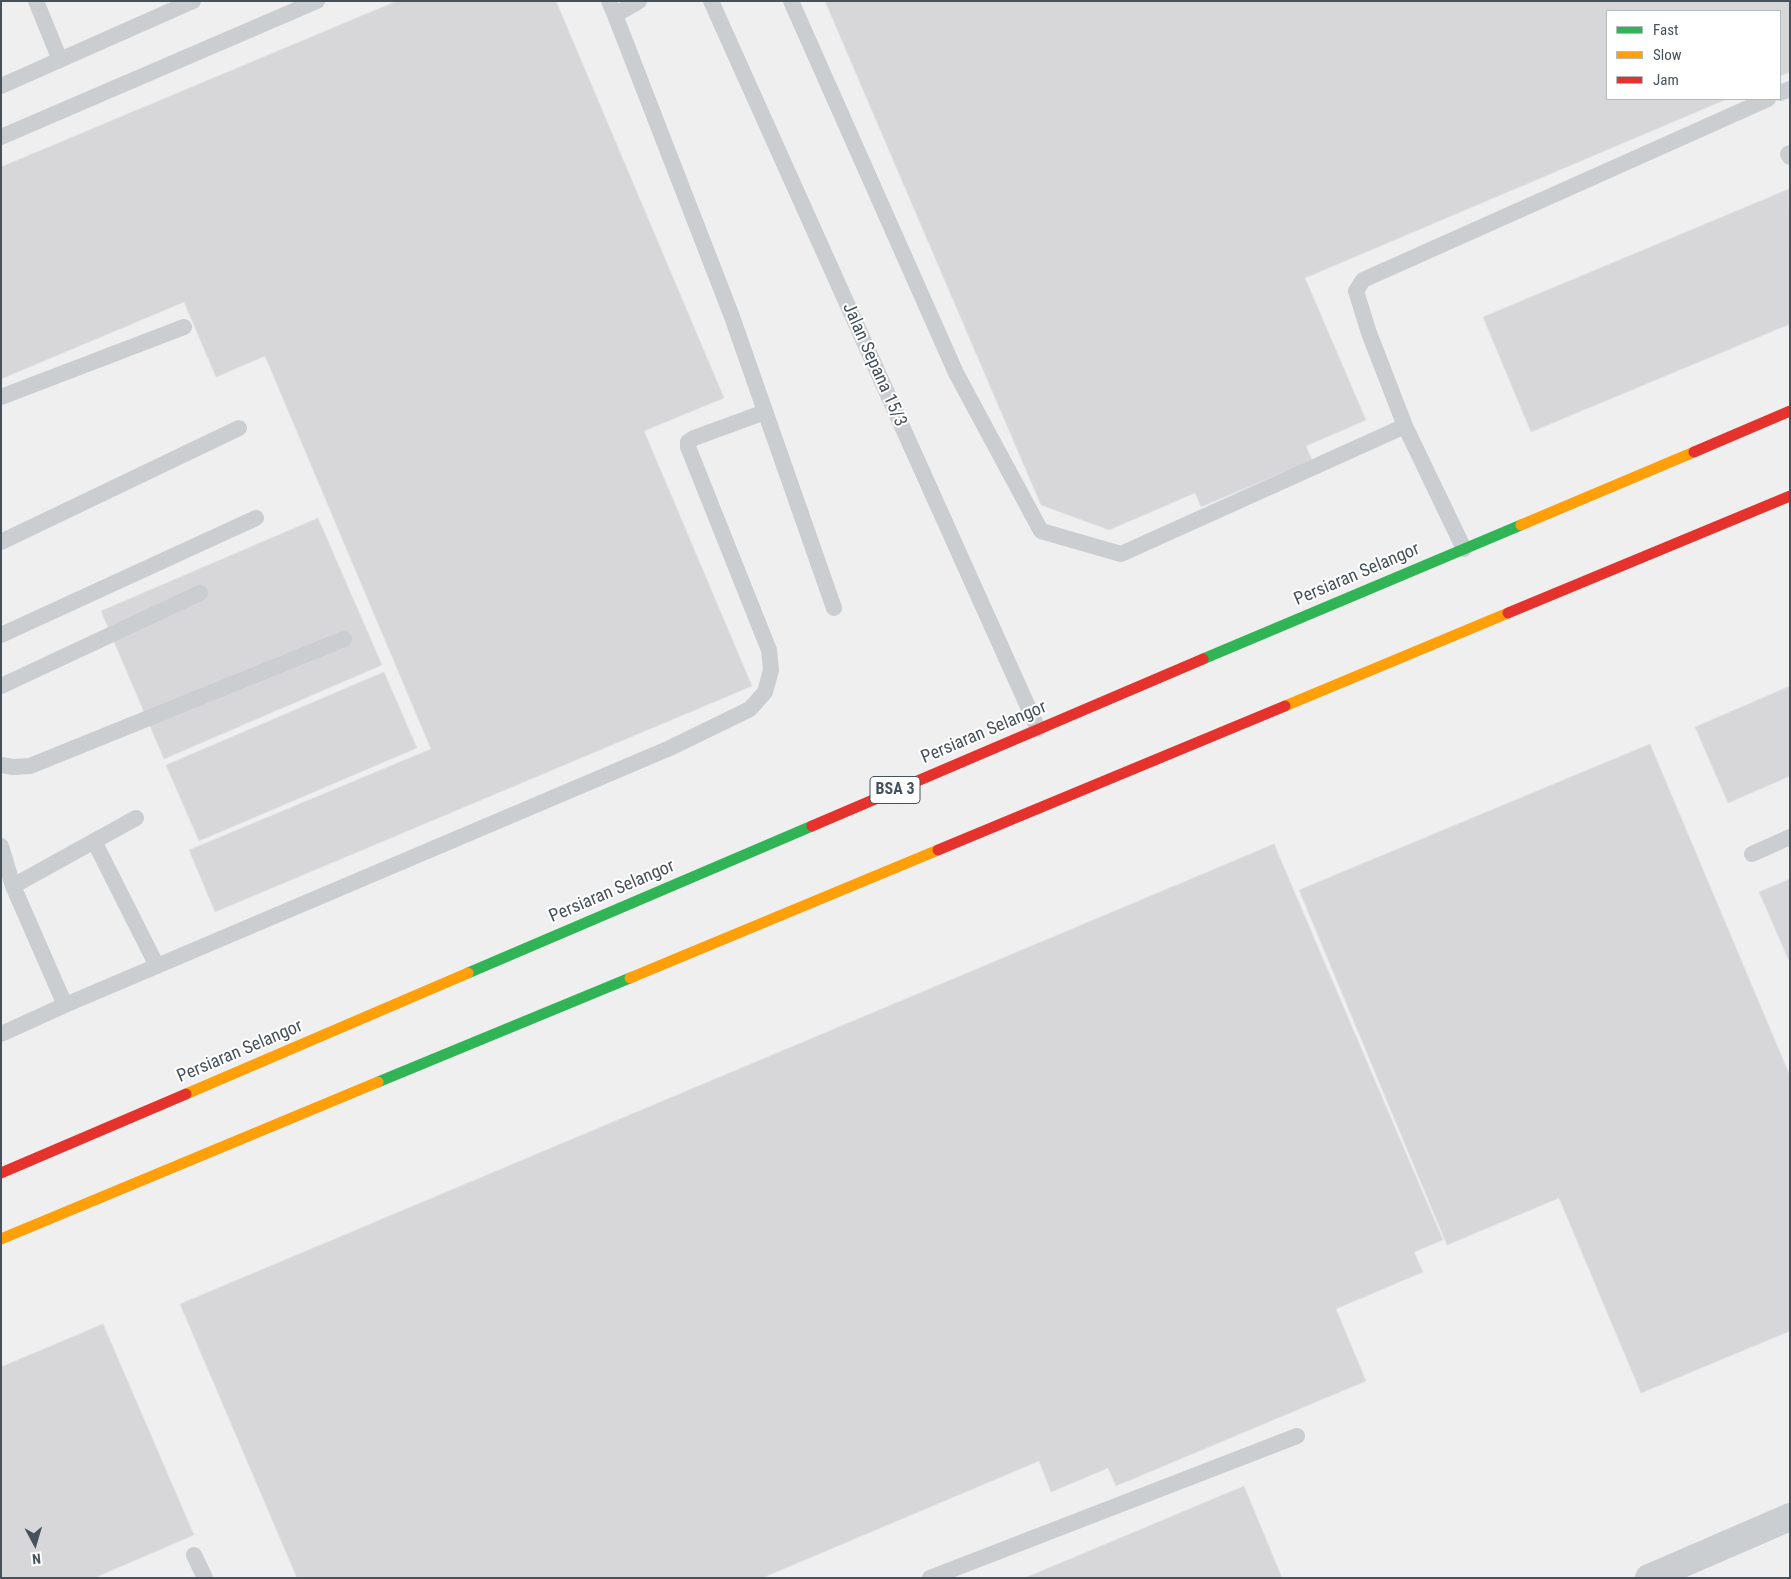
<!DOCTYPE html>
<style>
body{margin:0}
#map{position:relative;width:1791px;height:1579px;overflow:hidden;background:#efefef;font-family:"Roboto Condensed",sans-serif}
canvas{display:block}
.frame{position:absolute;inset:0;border:2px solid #46525b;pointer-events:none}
.legend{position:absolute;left:1606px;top:10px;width:175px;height:90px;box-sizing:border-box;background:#fff;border:1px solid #b5babd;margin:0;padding:6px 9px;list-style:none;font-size:15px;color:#46525b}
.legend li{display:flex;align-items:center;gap:10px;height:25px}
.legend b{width:25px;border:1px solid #b5babd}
.north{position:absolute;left:10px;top:1519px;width:50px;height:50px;-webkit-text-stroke:4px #fff;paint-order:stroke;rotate:174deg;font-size:14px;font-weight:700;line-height:20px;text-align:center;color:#46525b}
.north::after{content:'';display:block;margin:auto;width:18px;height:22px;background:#46525b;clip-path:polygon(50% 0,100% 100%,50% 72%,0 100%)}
</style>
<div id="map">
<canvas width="1791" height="1579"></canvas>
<div class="frame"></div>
<ul class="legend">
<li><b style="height:6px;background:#30b455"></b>Fast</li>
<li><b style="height:6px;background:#ff9f0a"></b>Slow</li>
<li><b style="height:6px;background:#e5322d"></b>Jam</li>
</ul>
<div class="north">N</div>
</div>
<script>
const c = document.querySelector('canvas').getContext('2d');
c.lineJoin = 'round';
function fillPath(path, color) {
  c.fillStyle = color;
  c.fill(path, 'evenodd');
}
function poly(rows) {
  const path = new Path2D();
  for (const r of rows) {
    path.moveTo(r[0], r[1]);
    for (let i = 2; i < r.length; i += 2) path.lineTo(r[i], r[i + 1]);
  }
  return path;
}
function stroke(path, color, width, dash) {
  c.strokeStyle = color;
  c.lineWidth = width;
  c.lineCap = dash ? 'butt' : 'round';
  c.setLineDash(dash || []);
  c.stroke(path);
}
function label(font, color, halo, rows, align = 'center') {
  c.font = font + ' "Roboto Condensed",sans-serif';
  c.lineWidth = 4;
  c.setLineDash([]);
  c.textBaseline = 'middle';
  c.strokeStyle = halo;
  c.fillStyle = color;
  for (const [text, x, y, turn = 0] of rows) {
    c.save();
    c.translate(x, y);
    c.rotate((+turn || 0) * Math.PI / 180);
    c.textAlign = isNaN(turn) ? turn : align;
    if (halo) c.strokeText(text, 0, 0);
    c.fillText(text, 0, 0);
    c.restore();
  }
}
const building = poly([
 [397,1,556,1,724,398,644,431,752,686,215,912,189,850,431,749,265,356,216,377,184,302,1,379,1,167,397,1],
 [825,1,1790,1,1790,72,1780,76,1780,11,1607,11,1607,99,1727,99,1305,278,1366,420,1306,446,1312,460,1201,507,1195,493,1109,530,1041,505,825,1],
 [1789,189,1790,324,1531,432,1483,317,1789,189],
 [318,518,382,665,164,759,101,611,318,518],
 [384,672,417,748,199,841,166,765,384,672],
 [1790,686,1790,776,1728,803,1695,727,1790,686],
 [1650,744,1790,1076,1790,1331,1641,1393,1559,1198,1447,1245,1299,890,1650,744],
 [1274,844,1443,1240,1414,1252,1423,1272,1336,1309,1366,1381,1116,1486,1108,1468,1051,1492,1039,1461,762,1578,297,1578,180,1304,1274,844],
 [1790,879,1790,963,1759,892,1790,879],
 [103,1324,194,1535,94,1578,1,1578,1,1367,103,1324],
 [1244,1486,1282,1578,1027,1578,1027,1577,1244,1486]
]);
fillPath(building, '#d7d7d9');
stroke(building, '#e0e1e2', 1);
stroke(poly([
 [36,1,60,60],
 [609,1,615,15,639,1],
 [711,1,1038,729],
 [791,1,956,373,1041,531,1121,554,1405,426],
 [615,15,731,314,834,608],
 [1,86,193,1],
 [1780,93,1790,89],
 [1,137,317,1],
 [1790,153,1788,154,1790,157],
 [1,397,184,327],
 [1,542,239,428],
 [1464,549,1405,426,1369,333,1356,291,1363,280,1768,99],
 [1,635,256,518],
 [1,686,200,593],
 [1,765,13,767,30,766,344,639],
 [94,841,157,966],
 [1,846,13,886,65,1005],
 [1752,854,1790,837],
 [13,886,136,818],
 [1,1034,65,1005,670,748,750,709,765,692,771,670,769,650,688,447,688,442,694,438,765,412],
 [194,1555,205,1578],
 [930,1578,1297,1436]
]), '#caced0', 16);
stroke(poly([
 [1649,1578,1790,1517]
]), '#caced0', 28);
stroke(poly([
 [1203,659,1521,525],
 [468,973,812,826],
 [378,1082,630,978]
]), '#30b455', 11);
stroke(poly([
 [1521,525,1694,452],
 [1285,706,1508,613],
 [630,978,938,850],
 [186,1094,468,973],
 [1,1239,378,1082]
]), '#ff9f0a', 11);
stroke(poly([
 [1694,452,1790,411],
 [1508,613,1790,496],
 [812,826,1203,659],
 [938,850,1285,706],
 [1,1173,186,1094]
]), '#e5322d', 11);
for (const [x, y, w] of [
 [895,790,50]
]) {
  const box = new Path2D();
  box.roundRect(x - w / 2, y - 13.5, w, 27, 4);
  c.fillStyle = '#fff';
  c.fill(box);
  stroke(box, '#46525b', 1);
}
label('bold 16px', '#46525b', null, [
 ["BSA 3",895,790]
]);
label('18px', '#46525b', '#fff', [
 ["Jalan Sepana 15/3",874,365,66],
 ["Persiaran Selangor",1357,575,-23],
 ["Persiaran Selangor",984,733,-23],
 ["Persiaran Selangor",612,892,-23],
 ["Persiaran Selangor",240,1052,-23]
]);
</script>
